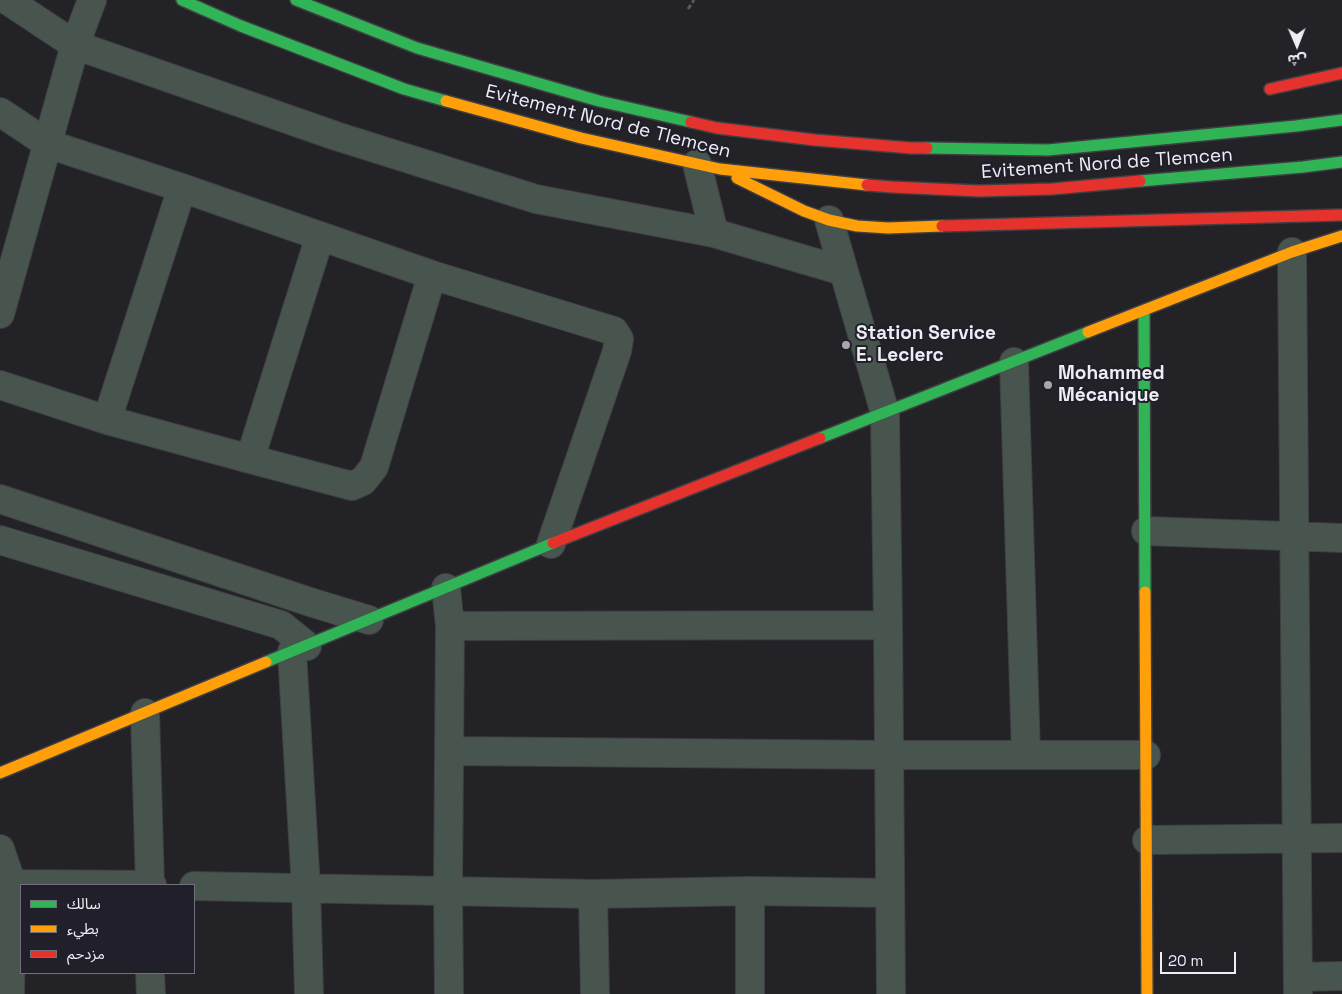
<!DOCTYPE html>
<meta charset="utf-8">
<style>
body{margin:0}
#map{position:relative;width:1342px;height:994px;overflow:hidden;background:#222227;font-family:"Space Grotesk","Noto Sans Arabic",sans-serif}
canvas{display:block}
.legend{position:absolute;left:20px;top:884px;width:175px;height:90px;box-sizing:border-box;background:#201f2a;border:1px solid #72717b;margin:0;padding:6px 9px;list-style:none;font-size:15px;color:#eeedf5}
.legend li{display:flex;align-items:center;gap:10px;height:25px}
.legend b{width:25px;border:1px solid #72717b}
.north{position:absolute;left:1272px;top:20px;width:50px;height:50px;-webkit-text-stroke:4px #201f2a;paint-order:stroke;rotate:179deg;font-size:14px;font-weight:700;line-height:20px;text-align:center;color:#eeedf5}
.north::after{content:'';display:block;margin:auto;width:18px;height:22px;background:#eeedf5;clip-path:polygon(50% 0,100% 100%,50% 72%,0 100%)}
.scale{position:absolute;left:1160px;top:952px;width:76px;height:22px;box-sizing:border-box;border:2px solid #eeedf5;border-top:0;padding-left:6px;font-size:15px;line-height:18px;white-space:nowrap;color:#eeedf5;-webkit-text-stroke:4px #201f2a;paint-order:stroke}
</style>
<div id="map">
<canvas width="1342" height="994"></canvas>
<ul class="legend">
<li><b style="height:6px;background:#30b455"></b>سالك</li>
<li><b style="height:6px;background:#ff9f0a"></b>بطيء</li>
<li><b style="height:6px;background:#e5322d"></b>مزدحم</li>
</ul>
<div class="north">ش</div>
<div class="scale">20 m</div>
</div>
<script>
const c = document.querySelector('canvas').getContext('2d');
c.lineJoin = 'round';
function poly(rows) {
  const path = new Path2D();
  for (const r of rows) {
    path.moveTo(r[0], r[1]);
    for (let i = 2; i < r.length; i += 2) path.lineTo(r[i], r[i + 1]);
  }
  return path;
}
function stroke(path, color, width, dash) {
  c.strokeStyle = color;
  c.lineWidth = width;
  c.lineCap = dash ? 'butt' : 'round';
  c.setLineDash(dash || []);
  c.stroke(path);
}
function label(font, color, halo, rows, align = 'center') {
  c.font = font + ' "Space Grotesk",sans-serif';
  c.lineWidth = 4;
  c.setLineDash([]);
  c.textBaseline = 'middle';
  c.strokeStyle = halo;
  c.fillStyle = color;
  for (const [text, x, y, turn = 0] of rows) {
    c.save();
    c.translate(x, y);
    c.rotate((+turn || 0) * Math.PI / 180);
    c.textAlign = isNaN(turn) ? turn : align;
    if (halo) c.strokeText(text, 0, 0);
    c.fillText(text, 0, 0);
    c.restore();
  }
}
const street = poly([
 [7,0,75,45,336,136,536,199,714,233,843,271],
 [0,112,48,144,182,188,432,275,614,331,619,339,617,351,551,544],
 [697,164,714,233],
 [829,220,885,413,888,625,891,994],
 [320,236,250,459,352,486,363,481,374,467,432,275],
 [1292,252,1298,994],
 [0,314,75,45,92,0],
 [1014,362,1026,755],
 [0,385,107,420,250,459],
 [107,420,182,188],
 [0,499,310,602,369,620],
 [1146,531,1342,538],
 [0,540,281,625,307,646],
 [446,588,450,626,448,891,449,994],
 [450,626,888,625],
 [292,652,306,888,309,994],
 [145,713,150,885],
 [449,751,889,755,1146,755],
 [1147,840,1342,838],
 [0,849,12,884,10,994],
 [12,884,152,885],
 [194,886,593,894,750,891,890,893],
 [593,894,595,994],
 [150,973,151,994],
 [1298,977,1342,976],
 [750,994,750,891]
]);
const fast = poly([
 [182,0,241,26,404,89,446,101],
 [296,0,417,48,599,101,691,122],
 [927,148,1048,150,1296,126,1342,120],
 [1140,181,1303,167,1342,162],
 [1144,311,1145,592],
 [820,438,1088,332],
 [266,662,553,543]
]);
const slow = poly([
 [446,101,581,138,720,169,867,185],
 [737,178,804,211,829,220,857,226,888,228,942,226],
 [1088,332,1292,252,1342,236],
 [1145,592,1147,994],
 [0,773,266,662]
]);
const jam = poly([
 [1270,89,1342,73],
 [691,122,717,128,815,140,911,148,927,148],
 [867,185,892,187,979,191,1052,189,1140,181],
 [942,226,1342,215],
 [553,543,820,438]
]);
stroke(street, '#3f3f43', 30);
stroke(fast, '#3f3f43', 14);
stroke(slow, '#3f3f43', 14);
stroke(jam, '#3f3f43', 14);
stroke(poly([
 [688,9,694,0]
]), '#525c58', 3, [5, 2.5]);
stroke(street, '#48554e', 28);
stroke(fast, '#30b455', 11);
stroke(slow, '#ff9f0a', 11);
stroke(jam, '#e5322d', 11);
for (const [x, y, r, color] of [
 [846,345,5,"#a7a6ad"],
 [1048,385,5,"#a7a6ad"]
]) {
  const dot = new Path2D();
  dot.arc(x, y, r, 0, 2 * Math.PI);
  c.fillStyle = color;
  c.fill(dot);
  stroke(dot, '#201f2a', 2);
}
label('19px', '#eeedf5', '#201f2a', [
 ["Evitement Nord de Tlemcen",608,122,14],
 ["Evitement Nord de Tlemcen",1107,164,-4]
]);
label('bold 19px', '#eeedf5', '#201f2a', [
 ["Station Service",856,334],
 ["E. Leclerc",856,356],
 ["Mohammed",1058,374],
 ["Mécanique",1058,396]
], 'left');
</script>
